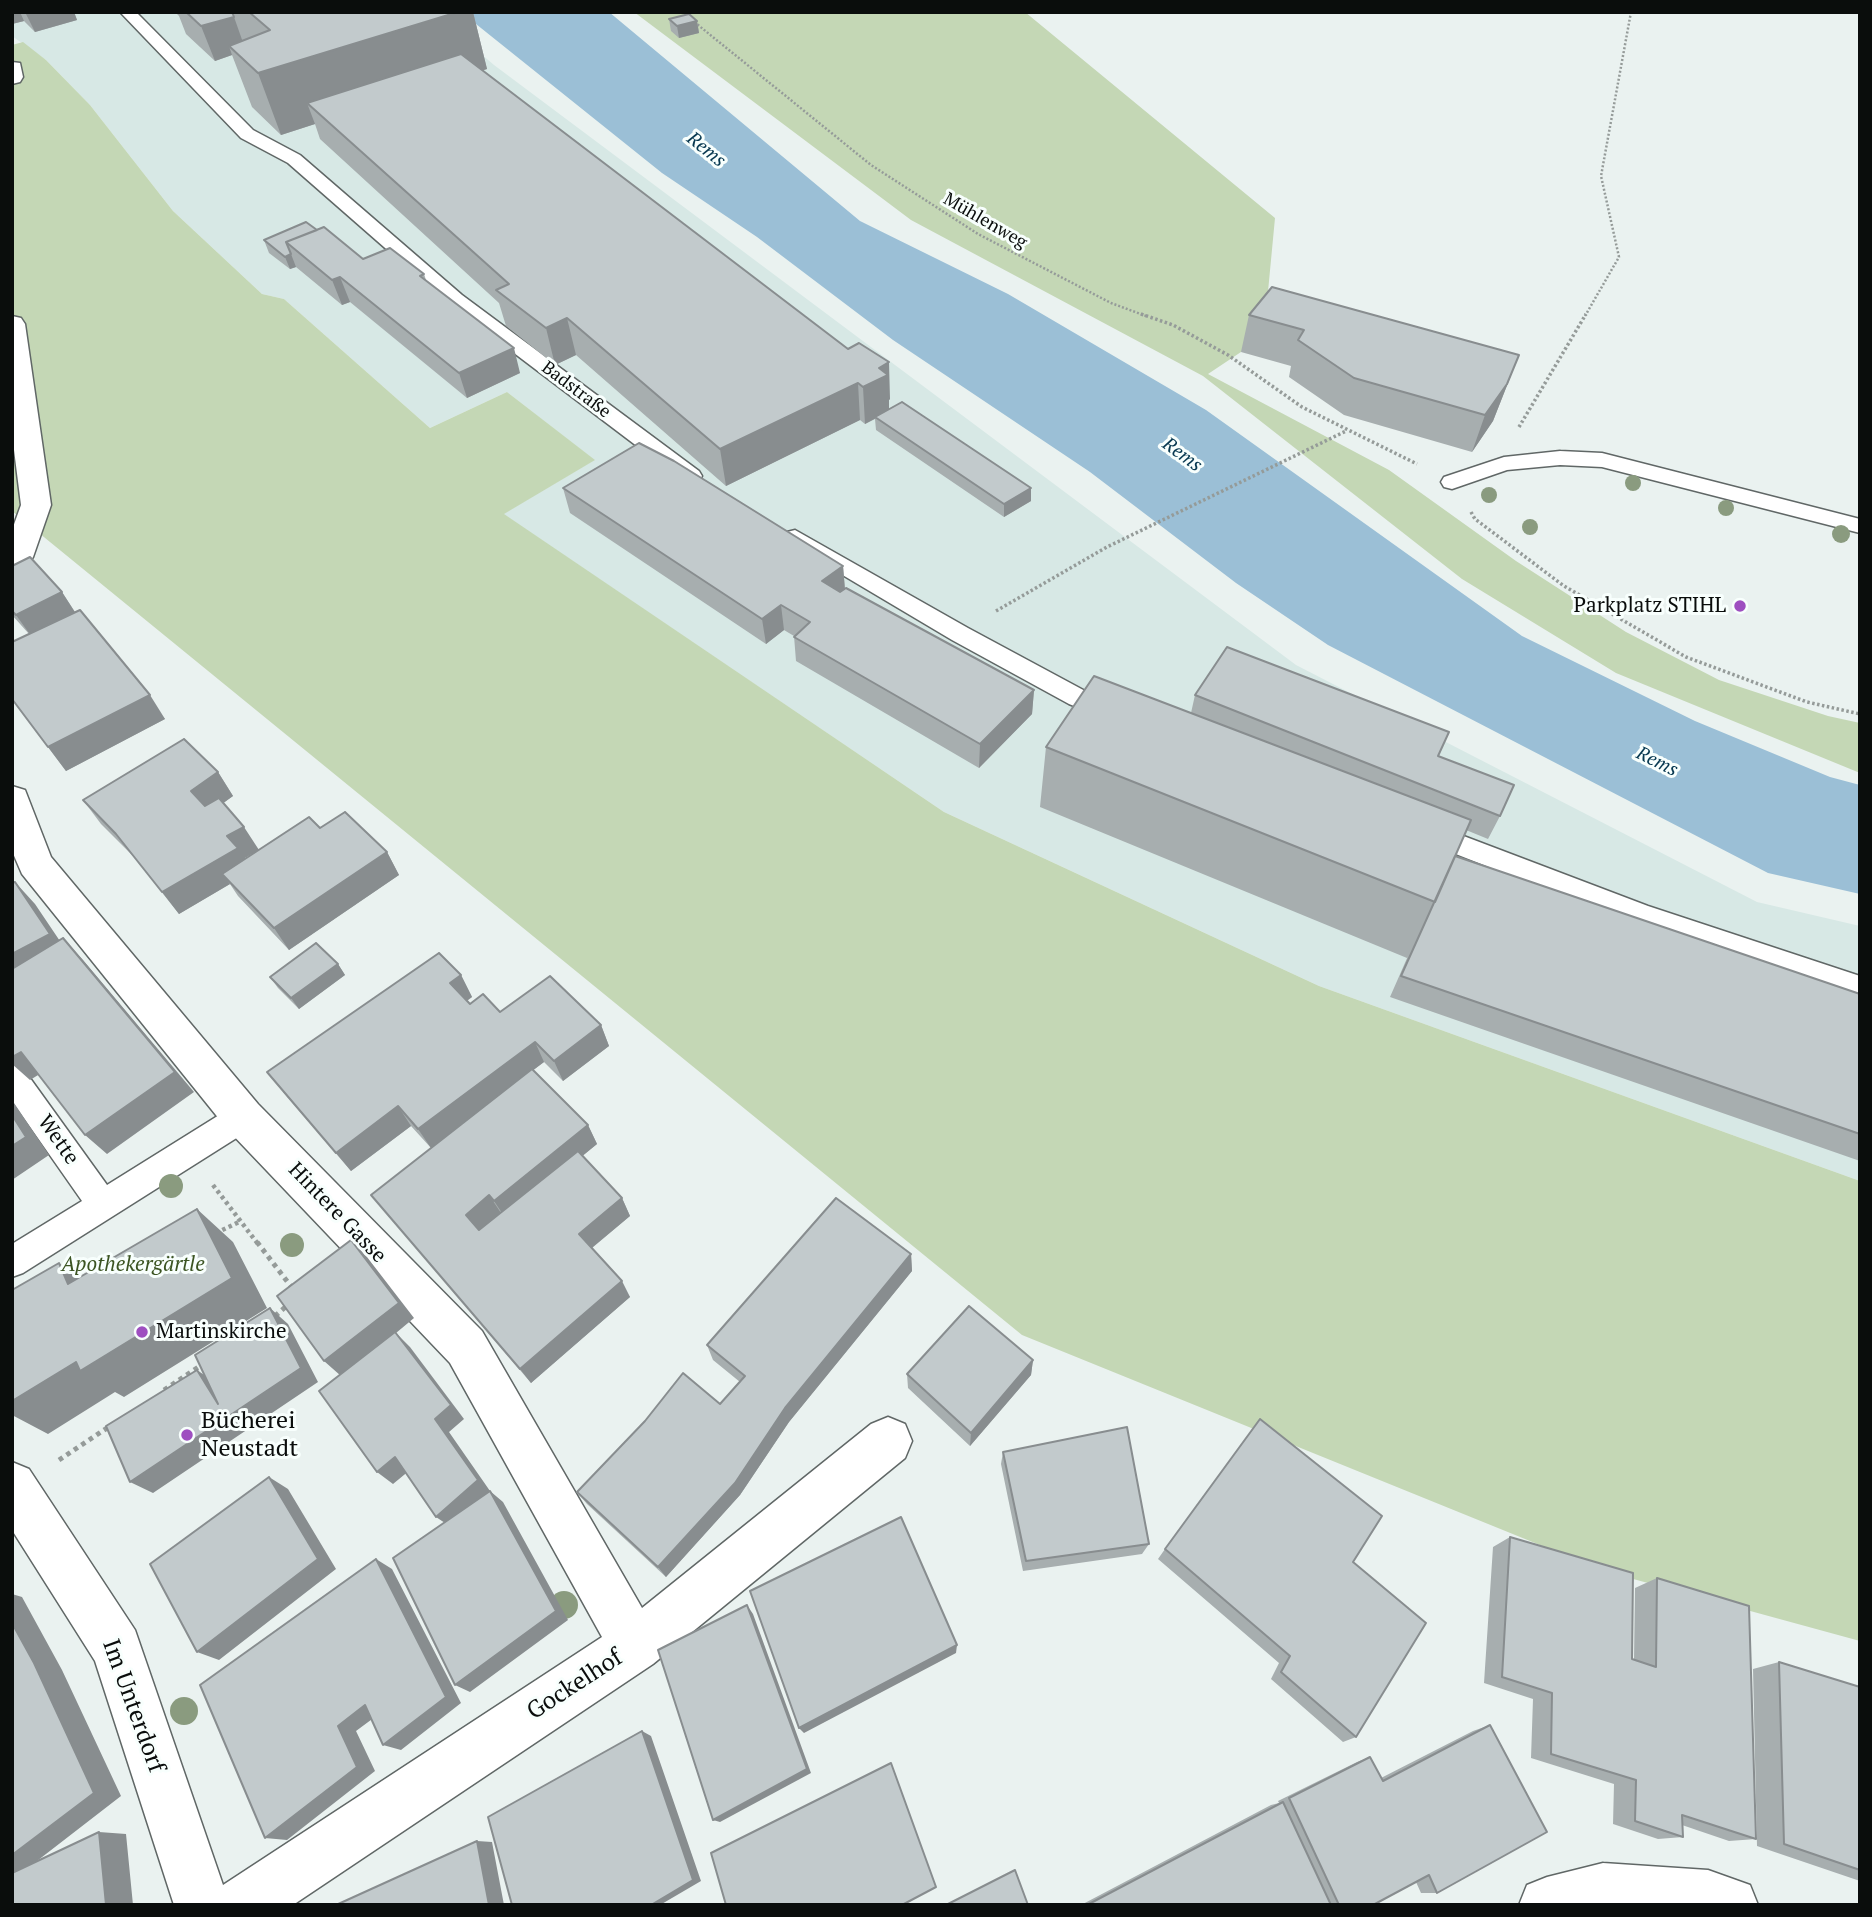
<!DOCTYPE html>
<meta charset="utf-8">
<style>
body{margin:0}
#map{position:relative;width:1872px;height:1917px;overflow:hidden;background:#eaf2f0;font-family:"PT Serif",serif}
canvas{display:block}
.frame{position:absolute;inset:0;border:14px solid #0a0d0c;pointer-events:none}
</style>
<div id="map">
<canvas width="1872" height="1917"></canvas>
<div class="frame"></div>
</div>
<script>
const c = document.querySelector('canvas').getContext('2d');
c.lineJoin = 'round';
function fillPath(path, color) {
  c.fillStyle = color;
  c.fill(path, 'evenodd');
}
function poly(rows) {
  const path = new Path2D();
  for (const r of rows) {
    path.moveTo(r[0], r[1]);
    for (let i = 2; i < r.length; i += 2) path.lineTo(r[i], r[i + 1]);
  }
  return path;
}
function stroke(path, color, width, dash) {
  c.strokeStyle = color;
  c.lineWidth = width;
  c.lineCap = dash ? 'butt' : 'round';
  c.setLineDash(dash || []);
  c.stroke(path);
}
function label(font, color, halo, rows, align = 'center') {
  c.font = font + ' "PT Serif",serif';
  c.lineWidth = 6;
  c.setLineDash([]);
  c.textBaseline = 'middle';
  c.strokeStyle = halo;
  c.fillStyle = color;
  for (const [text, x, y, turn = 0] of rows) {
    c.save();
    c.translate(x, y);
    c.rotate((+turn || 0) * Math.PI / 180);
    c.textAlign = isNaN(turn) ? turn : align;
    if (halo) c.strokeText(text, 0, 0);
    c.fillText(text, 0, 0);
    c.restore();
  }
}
fillPath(poly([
 [12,12,432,12,494,65,1296,665,1757,902,1860,926,1860,1181,1319,986,944,812,503,514,594,460,507,392,430,428,284,299,262,294,173,211,90,105,46,60,12,36]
]), '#d7e8e5');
fillPath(poly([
 [634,12,1025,12,1275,218,1265,323,1241,352,1208,374,1389,470,1516,561,1626,632,1719,680,1828,716,1860,723,1860,773,1616,673,1462,579,1203,376,911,220],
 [23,42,46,60,90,105,173,211,262,294,284,299,430,428,507,392,595,460,504,514,944,812,1319,986,1860,1181,1860,1641,1604,1571,1022,1335,12,511,12,45]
]), '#c4d7b5');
fillPath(poly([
 [461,12,609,12,860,221,1008,294,1206,410,1522,636,1695,721,1830,777,1860,785,1860,894,1768,873,1328,645,1236,583,1090,472,893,340,757,237,662,173]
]), '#9bbfd6');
const service = poly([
 [120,12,136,12,253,130,300,155,462,295,699,471,702,476,699,481,683,481,448,303,288,163,241,138,120,12],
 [1560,451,1602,453,1860,519,1860,533,1602,467,1560,465,1507,470,1452,489,1444,487,1441,482,1444,477,1504,457,1560,451],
 [795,530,968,628,1087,692,1121,706,1124,712,1121,718,1112,721,1069,704,952,640,787,542,784,537,787,532,795,530],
 [1424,821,1648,906,1860,976,1860,1000,1629,922,1415,838,1411,831,1415,824,1424,821],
 [12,1063,22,1067,107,1185,232,1107,243,1104,254,1107,258,1117,254,1127,23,1273,12,1277,12,1244,82,1201,12,1101,12,1063]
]);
const minor = poly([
 [12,62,20,63,23,77,20,82,12,84,12,62],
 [12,316,21,318,25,324,51,505,33,557,23,573,12,576,12,530,21,505,12,434,12,316],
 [12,786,25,790,51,857,258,1104,482,1331,642,1608,871,1424,888,1417,905,1424,912,1441,905,1458,653,1664,293,1905,174,1905,95,1661,12,1530,12,1462,29,1469,135,1630,223,1885,602,1637,450,1363,228,1130,22,874,12,851,12,786],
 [1603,1863,1708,1870,1750,1885,1758,1905,1519,1905,1527,1885,1547,1877,1603,1863]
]);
stroke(service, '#606766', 3);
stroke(minor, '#606766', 3);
stroke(poly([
 [682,12,871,165,978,234,1111,303,1146,316],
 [1585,316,1619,257,1601,176,1631,12]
]), '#959b99', 2.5, [2, 2]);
stroke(poly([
 [1141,314,1173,325,1228,355,1302,407,1417,464],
 [1519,427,1586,314],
 [1471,512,1475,519,1564,586,1686,657,1807,702,1860,714],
 [996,611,1107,547,1346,431]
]), '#959b99', 3.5, [2.5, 2.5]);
stroke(poly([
 [213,1185,258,1244],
 [216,1233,241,1221]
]), '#959b99', 4.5, [3.5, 3.5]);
stroke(poly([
 [257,1242,293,1289],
 [275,1316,289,1304],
 [164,1390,203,1364],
 [59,1460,110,1426]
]), '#959b99', 5, [4.5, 4.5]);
fillPath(service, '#fff');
fillPath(minor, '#fff');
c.fillStyle = '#8a9b7f';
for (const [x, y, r] of [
 [1633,483,8],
 [1489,495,8],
 [1726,508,8],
 [1530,527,8],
 [1841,534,9],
 [171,1186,12],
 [292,1245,12],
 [564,1605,14],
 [184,1711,14]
]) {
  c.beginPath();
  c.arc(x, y, r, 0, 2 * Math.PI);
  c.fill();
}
fillPath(poly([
 [12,12,74,12,77,20,35,32,24,21,12,24],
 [175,12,473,12,487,69,483,70,890,399,889,400,889,409,1031,488,1031,501,1004,517,876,430,875,419,865,424,860,420,726,486,576,355,555,365,506,326,499,303,320,139,315,124,281,135,252,107,232,55,215,61,186,34,179,16],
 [669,19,697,21,699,33,679,38,671,31],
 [317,230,363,259,424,274,426,280,520,373,467,398,350,302,342,305,296,267,290,269,269,253,264,240],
 [1249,315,1519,355,1493,421,1472,452,1344,415,1289,377,1291,366,1241,352],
 [563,488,843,566,845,589,1034,690,1032,714,979,768,796,661,794,636,784,630,766,644,570,513],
 [12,566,62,592,75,612,165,719,66,771,48,747,29,634,12,615],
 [1195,695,1438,756,1500,816,1488,839,1466,830,1455,856,1860,994,1860,1161,1390,997,1408,956,1407,958,1040,807,1046,747,1191,713],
 [218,772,233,796,223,803,245,859,320,828,387,852,399,875,289,950,238,896,230,884,179,914,134,857,101,824,83,800],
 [338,964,345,975,299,1009,278,988,270,977],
 [461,975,472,997,467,1001,470,1004,500,1012,601,1025,609,1046,563,1081,544,1062,533,1070,588,1125,597,1144,582,1156,622,1198,630,1216,592,1248,630,1297,531,1383,371,1195,431,1148,411,1126,351,1171,283,1092],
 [911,1254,912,1271,789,1422,740,1495,666,1577,587,1504,577,1492,720,1404,740,1382,713,1360,707,1345],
 [1033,1360,1031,1375,970,1446,908,1388,907,1374],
 [1003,1452,1149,1544,1142,1554,1023,1571,1001,1464],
 [1510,1537,1634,1660,1635,1588,1657,1578,1756,1839,1729,1841,1682,1825,1683,1837,1658,1839,1613,1824,1614,1784,1531,1758,1533,1699,1484,1683,1493,1547],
 [1165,1549,1353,1562,1356,1737,1343,1742,1271,1679,1279,1663,1158,1559],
 [1779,1662,1860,1687,1860,1881,1757,1846,1753,1669],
 [1490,1725,1437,1893,1421,1893,1416,1882,1372,1905,1081,1905,1271,1805,1279,1803,1278,1801,1357,1762,1370,1757,1381,1778,1473,1731]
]), '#a7aeaf');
fillPath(poly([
 [12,12,20,12,24,21,12,24],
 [25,12,74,12,77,20,35,32],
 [458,12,473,12,487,69,327,121,307,103,315,124,281,135,258,73],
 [234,17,246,51,229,46,232,55,215,61,201,26],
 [697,21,699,33,679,38,677,26],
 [291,254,296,267,290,269,285,257],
 [340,277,350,302,342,305,332,280],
 [567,318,576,355,555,365,546,328],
 [514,348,520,373,467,398,459,373],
 [1519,355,1493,421,1472,452,1485,415],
 [889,362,890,399,889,400,889,411,865,424,863,387,879,368],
 [858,383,860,420,726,486,720,449],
 [1031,488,1031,501,1004,517,1004,504],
 [843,566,845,591,824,606,822,581],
 [62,592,78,617,34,640,16,615],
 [781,605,784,630,766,644,762,619],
 [1034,690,1032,714,979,768,980,744],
 [150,695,165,719,66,771,48,747],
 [218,772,233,796,207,815,191,791],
 [244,827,259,850,245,858,253,870,222,874,230,884,179,914,162,892,227,836],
 [387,852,399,875,289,950,274,928],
 [15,882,35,904,70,956,12,987],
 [63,938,83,960,194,1092,107,1154,85,1135],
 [338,964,345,975,299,1009,291,998],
 [461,975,472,997,462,1004,450,983],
 [601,1025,609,1046,563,1081,554,1061],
 [535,1042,544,1062,431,1148,418,1129],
 [21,1052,43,1072,30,1080,12,1064,12,1057],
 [12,1100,49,1155,12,1180],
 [398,1106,411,1126,351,1171,336,1153],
 [588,1125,597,1144,506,1219,494,1201],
 [489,1195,501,1213,478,1232,466,1215],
 [622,1198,630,1216,588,1251,579,1234],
 [197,1209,233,1242,267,1308,124,1397,115,1392,48,1434,12,1415,12,1401],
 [351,1240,367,1257,414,1318,396,1333,410,1347,464,1419,449,1432,490,1491,503,1502,568,1620,470,1692,455,1685,451,1527,436,1517,435,1419,341,1376,324,1361],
 [911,1254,912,1271,789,1422,740,1495,666,1577,658,1567,785,1408],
 [59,1263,102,1294,68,1284],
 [622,1281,630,1297,531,1383,520,1369],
 [270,1308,288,1324,318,1382,153,1493,130,1482,218,1404,197,1370,217,1384],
 [1033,1360,1031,1375,970,1446,971,1433],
 [395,1457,410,1470,393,1484,377,1472],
 [269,1477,288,1489,336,1569,219,1660,197,1652],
 [376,1559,392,1569,461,1703,401,1750,383,1745],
 [12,1594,22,1597,62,1670,121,1796,24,1871,12,1871],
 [747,1605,753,1614,811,1773,720,1822,713,1820],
 [957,1645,956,1653,804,1733,799,1728],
 [365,1705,383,1711,356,1731,375,1771,287,1840,265,1838,338,1726],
 [642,1731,651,1736,701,1881,660,1905,651,1905],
 [99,1832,126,1834,133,1905,106,1905],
 [477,1841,492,1842,504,1905,489,1905]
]), '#888d8f');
const building = poly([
 [186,12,232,12,234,17,201,26,186,12],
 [249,12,458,12,258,73,229,46,270,30,249,12],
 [689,14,697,21,677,26,669,19,689,14],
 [461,54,848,349,859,343,889,362,879,368,888,375,863,387,858,383,720,449,567,318,546,328,496,290,509,284,307,103,461,54],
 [306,222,317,230,286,242,291,254,285,257,264,240,306,222],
 [324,227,363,259,390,248,424,274,420,276,514,348,459,373,340,277,332,280,286,242,324,227],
 [1272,287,1519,355,1507,384,1485,415,1354,378,1298,340,1304,330,1249,315,1272,287],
 [902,402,1031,488,1004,504,875,417,902,402],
 [639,443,674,461,843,566,822,581,840,592,846,588,1034,690,980,744,794,637,810,622,781,605,762,619,563,488,639,443],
 [30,557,62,592,16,615,12,611,12,566,30,557],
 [80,610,150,695,48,747,12,699,12,642,80,610],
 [1227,647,1449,732,1438,756,1514,785,1500,816,1195,695,1227,647],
 [1094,676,1471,820,1435,902,1046,747,1094,676],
 [184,739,218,772,191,791,205,806,219,798,244,827,227,836,238,848,162,892,116,834,83,800,184,739],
 [345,812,387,852,274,928,222,874,309,817,320,828,345,812],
 [1455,856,1860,994,1860,1134,1401,976,1455,856],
 [15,882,50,934,12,954,12,883,15,882],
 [63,938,175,1072,85,1135,21,1052,12,1057,12,969,63,938],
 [316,943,338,964,291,998,270,977,316,943],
 [439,953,461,975,450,983,470,1004,483,994,500,1012,550,976,601,1025,554,1061,535,1042,418,1129,398,1106,336,1153,267,1072,439,953],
 [532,1069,588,1125,494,1201,489,1195,466,1215,479,1230,578,1151,622,1198,579,1234,622,1281,520,1369,371,1195,532,1069],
 [12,1115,26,1137,12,1146,12,1115],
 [836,1198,911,1254,785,1408,735,1483,658,1567,577,1492,645,1421,683,1373,720,1404,745,1376,707,1345,836,1198],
 [197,1209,232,1278,80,1371,76,1362,12,1401,12,1290,59,1263,68,1284,197,1209],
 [351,1240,399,1303,324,1361,277,1296,351,1240],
 [969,1306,1033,1360,971,1433,907,1374,969,1306],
 [270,1308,301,1368,130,1482,106,1426,197,1370,218,1404,195,1355,270,1308],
 [395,1332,451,1405,435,1419,478,1480,436,1517,395,1457,377,1472,319,1391,395,1332],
 [1260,1419,1382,1516,1353,1562,1426,1623,1356,1737,1281,1672,1290,1656,1165,1549,1260,1419],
 [1127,1427,1149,1544,1026,1561,1003,1452,1127,1427],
 [269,1477,318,1559,197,1652,150,1564,269,1477],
 [490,1491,556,1611,455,1685,393,1558,490,1491],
 [901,1517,957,1645,799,1728,750,1591,901,1517],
 [1510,1537,1633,1573,1632,1659,1656,1667,1657,1578,1749,1606,1756,1839,1682,1815,1683,1837,1635,1821,1636,1780,1551,1754,1552,1693,1502,1677,1510,1537],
 [376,1559,446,1697,383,1745,365,1705,338,1726,357,1767,265,1838,200,1685,376,1559],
 [747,1605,807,1769,713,1820,658,1650,747,1605],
 [12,1623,34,1663,94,1793,12,1855,12,1623],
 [1779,1662,1860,1687,1860,1870,1784,1844,1779,1662],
 [1490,1725,1547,1832,1437,1893,1429,1875,1373,1905,1339,1905,1289,1798,1370,1757,1383,1781,1490,1725],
 [642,1731,693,1880,651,1905,512,1905,488,1817,642,1731],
 [891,1763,936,1887,902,1905,726,1905,711,1853,891,1763],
 [1283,1802,1331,1905,1087,1905,1283,1802],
 [99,1832,106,1905,12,1905,12,1873,99,1832],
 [477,1841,489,1905,336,1905,477,1841],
 [1015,1870,1028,1905,946,1905,1015,1870]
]);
fillPath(building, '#c2cacc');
stroke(building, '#888d8f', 2);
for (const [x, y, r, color] of [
 [1740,606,7,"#9e4fc0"],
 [142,1332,7,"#9e4fc0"],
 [187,1435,7,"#9e4fc0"]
]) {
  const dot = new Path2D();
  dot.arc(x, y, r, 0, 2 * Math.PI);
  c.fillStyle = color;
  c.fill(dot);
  stroke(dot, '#f8fffd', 2.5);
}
label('18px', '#0a0d0c', '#f8fffd', [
 ["Mühlenweg",985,221,30],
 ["Badstraße",576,390,37]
]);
label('italic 19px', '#083951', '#f8fffd', [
 ["Rems",706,150,39],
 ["Rems",1182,455,36],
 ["Rems",1657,762,26]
]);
label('21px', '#0a0d0c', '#f8fffd', [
 ["Parkplatz STIHL",1726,606],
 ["Martinskirche",156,1332,"left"]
], 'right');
label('21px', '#0a0d0c', '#f8fffd', [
 ["Wette",58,1140,55],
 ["Hintere Gasse",337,1213,46]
]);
label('italic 21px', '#3b5422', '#f8fffd', [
 ["Apothekergärtle",133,1265]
]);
label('24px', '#0a0d0c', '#f8fffd', [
 ["Bücherei",201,1421],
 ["Neustadt",201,1449]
], 'left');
label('24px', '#0a0d0c', '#f8fffd', [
 ["Gockelhof",575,1685,-33],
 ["Im Unterdorf",133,1706,70]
]);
</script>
